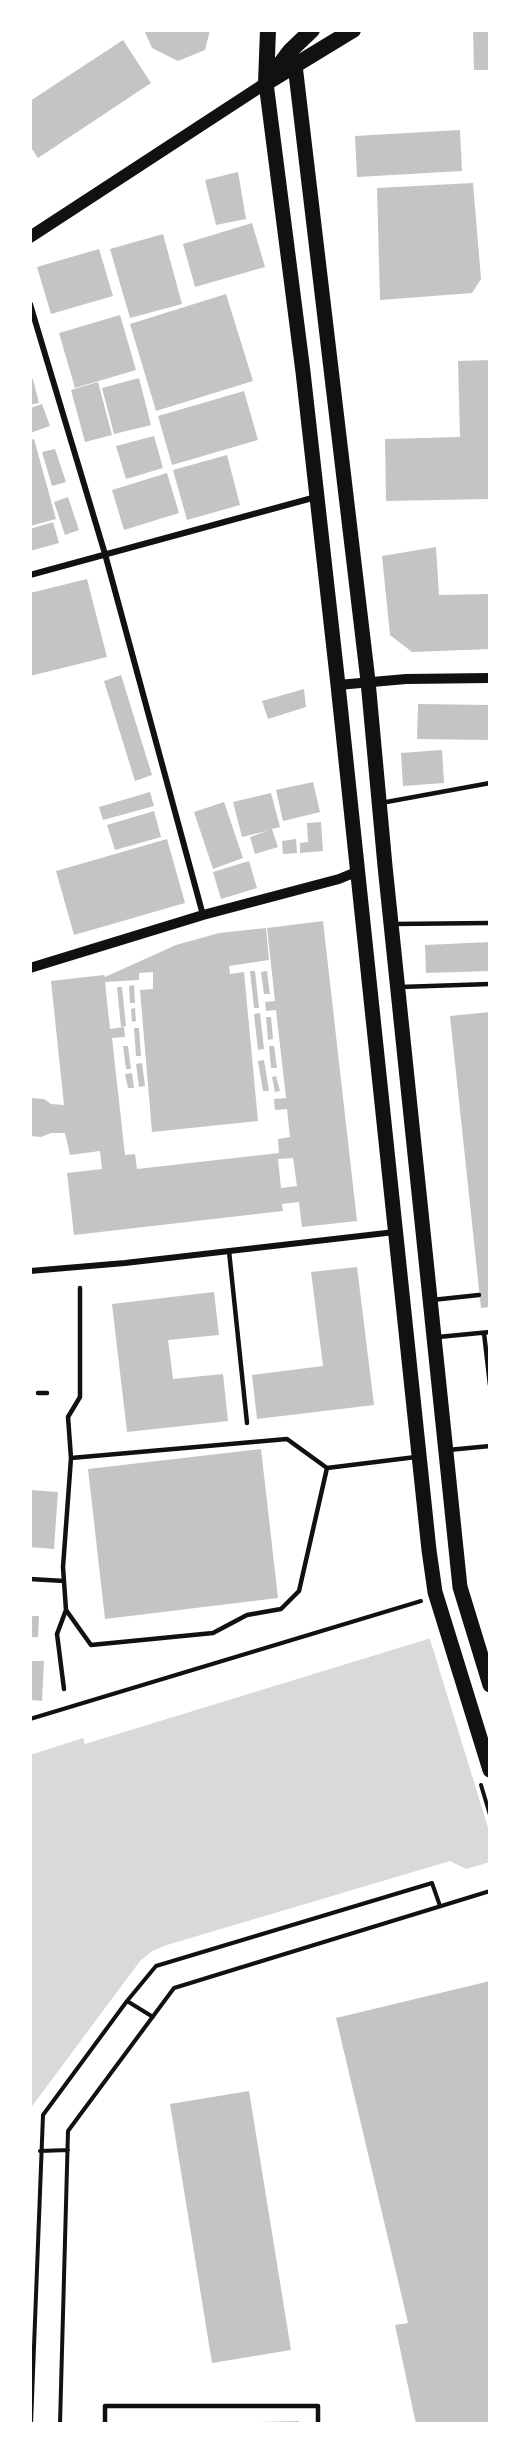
<!DOCTYPE html>
<style>
body{margin:0}
#map{position:relative;width:520px;height:2454px;overflow:hidden;background:#fff;font-family:"IBM Plex Sans",sans-serif}
canvas{display:block}
.frame{position:absolute;inset:0;border:32px solid #fff;pointer-events:none}
</style>
<div id="map">
<canvas width="520" height="2454"></canvas>
<div class="frame"></div>
</div>
<script>
const c = document.querySelector('canvas').getContext('2d');
c.lineJoin = 'round';
function fillPath(path, color) {
  c.fillStyle = color;
  c.fill(path, 'evenodd');
}
function poly(rows) {
  const path = new Path2D();
  for (const r of rows) {
    path.moveTo(r[0], r[1]);
    for (let i = 2; i < r.length; i += 2) path.lineTo(r[i], r[i + 1]);
  }
  return path;
}
function stroke(path, color, width, dash) {
  c.strokeStyle = color;
  c.lineWidth = width;
  c.lineCap = dash ? 'butt' : 'round';
  c.setLineDash(dash || []);
  c.stroke(path);
}
fillPath(poly([
 [490,1620,490,1862,466,1869,450,1861,167,1945,152,1951,140,1961,30,2109,30,1755,83,1738,85,1744]
]), '#d9d9d9');
fillPath(poly([
 [488,1617,490,1625,490,1834,429,1636]
]), '#fff');
fillPath(poly([
 [144,30,210,30,205,50,178,61,152,48],
 [473,30,490,30,490,70,474,70],
 [123,40,151,83,38,158,30,146,30,101],
 [460,130,462,171,357,177,355,136],
 [238,172,246,219,216,225,205,180],
 [473,183,481,279,472,293,380,300,377,188],
 [252,223,265,267,195,287,183,244],
 [163,234,182,304,130,318,110,249],
 [99,249,113,296,51,314,37,267],
 [226,294,253,381,156,411,130,324],
 [120,315,136,370,75,388,59,333],
 [490,360,490,499,386,501,385,439,460,437,458,361],
 [139,378,151,425,114,434,102,388],
 [30,379,33,379,39,403,30,405],
 [98,382,112,435,85,442,71,390],
 [244,391,258,440,172,465,158,416],
 [42,404,50,426,30,433,30,408],
 [154,436,163,468,126,479,116,446],
 [34,439,56,519,30,526,30,440],
 [55,449,66,482,52,486,42,452],
 [227,455,240,505,187,520,173,470],
 [167,473,179,513,124,530,112,490],
 [68,497,79,530,65,535,54,502],
 [53,522,59,543,30,551,30,529],
 [436,547,439,595,490,594,490,649,412,652,390,635,382,556],
 [87,579,107,657,30,676,30,593],
 [121,675,152,775,135,781,104,681],
 [304,689,306,707,268,719,262,701],
 [418,704,490,705,490,740,417,739],
 [442,750,444,783,403,786,401,753],
 [313,782,320,812,283,821,276,790],
 [150,792,154,806,103,820,99,807],
 [271,793,280,827,272,829,278,847,255,854,250,837,267,831,242,837,233,802],
 [224,802,243,858,213,869,194,812],
 [154,811,161,837,115,850,107,825],
 [321,822,323,851,300,853,300,843,308,842,307,823],
 [167,839,185,903,74,935,56,871],
 [296,839,297,853,283,854,282,841],
 [249,861,257,888,221,899,213,872],
 [323,921,357,1221,302,1227,299,1202,282,1204,283,1211,74,1235,67,1173,102,1169,100,1151,70,1155,65,1133,51,1133,41,1137,30,1136,30,1098,44,1099,51,1104,64,1105,51,981,104,975,105,977,176,945,219,933,266,928,269,960,229,966,230,974,244,972,258,1121,152,1132,140,990,153,989,153,972,139,973,139,980,105,982,110,1029,124,1027,125,1037,112,1038,125,1155,135,1154,137,1169,279,1153,278,1139,290,1137,287,1109,275,1110,274,1099,286,1098,276,1010,266,1011,265,1002,275,1001,267,928],
 [293,1158,297,1186,281,1188,278,1159],
 [490,942,490,971,426,973,425,945],
 [250,971,255,971,259,1008,254,1008],
 [267,971,270,994,264,994,261,972],
 [134,985,135,1003,130,1003,129,986],
 [117,987,122,987,126,1026,121,1027],
 [135,1008,136,1021,132,1022,131,1009],
 [490,1012,490,1307,481,1308,450,1016],
 [260,1013,264,1049,258,1050,254,1014],
 [266,1017,271,1017,273,1039,268,1040],
 [134,1028,139,1028,141,1056,136,1056],
 [123,1046,128,1046,131,1069,126,1069],
 [269,1046,274,1046,277,1068,271,1068],
 [264,1060,269,1091,263,1091,258,1061],
 [142,1063,145,1086,139,1087,136,1064],
 [132,1073,134,1088,128,1088,125,1074],
 [276,1076,280,1091,275,1092,272,1077],
 [357,1267,374,1405,257,1419,252,1375,323,1366,311,1272],
 [214,1292,219,1335,168,1340,173,1379,223,1374,228,1421,127,1432,112,1304],
 [261,1449,278,1598,105,1619,88,1469],
 [30,1490,58,1492,54,1549,30,1547],
 [30,1616,39,1616,38,1637,30,1637],
 [30,1661,44,1661,42,1701,30,1700],
 [490,1981,490,2424,416,2424,395,2325,408,2323,336,2018],
 [249,2091,291,2350,212,2363,170,2104],
 [299,2421,299,2424,257,2424,257,2422]
]), '#c4c4c4');
stroke(poly([
 [30,1719,421,1601],
 [481,1785,490,1815],
 [127,2001,153,2017],
 [40,2151,68,2150],
 [31,2424,43,2115,127,2001,156,1966,432,1883,440,1906],
 [60,2424,68,2131,174,1988,490,1891]
]), '#111', 4);
stroke(poly([
 [381,803,490,783],
 [394,924,490,923],
 [400,987,490,984],
 [229,1251,247,1423],
 [432,1300,479,1295],
 [484,1333,490,1385],
 [438,1337,490,1332],
 [38,1393,47,1393],
 [448,1450,490,1446],
 [71,1458,68,1417,80,1397,80,1288],
 [327,1468,299,1591,281,1609,247,1615,213,1633,91,1645,66,1610,63,1567,71,1458,287,1439,327,1468,416,1457],
 [30,1579,64,1581],
 [64,1689,57,1634,66,1610],
 [105,2424,105,2406,318,2406,318,2424]
]), '#111', 4.5);
stroke(poly([
 [30,304,105,554,203,915],
 [30,575,316,497],
 [30,1271,125,1263,395,1232]
]), '#111', 6);
stroke(poly([
 [338,685,406,679,490,678],
 [30,968,203,915,339,879,356,872]
]), '#111', 10);
stroke(poly([
 [30,237,266,83]
]), '#111', 12);
stroke(poly([
 [295,65,368,681,385,866,460,1587,490,1685],
 [266,83,303,372,338,685,429,1550,435,1592,490,1770]
]), '#111', 15);
stroke(poly([
 [272,75,290,51,312,30],
 [266,83,353,30],
 [266,83,268,30]
]), '#111', 16);
</script>
